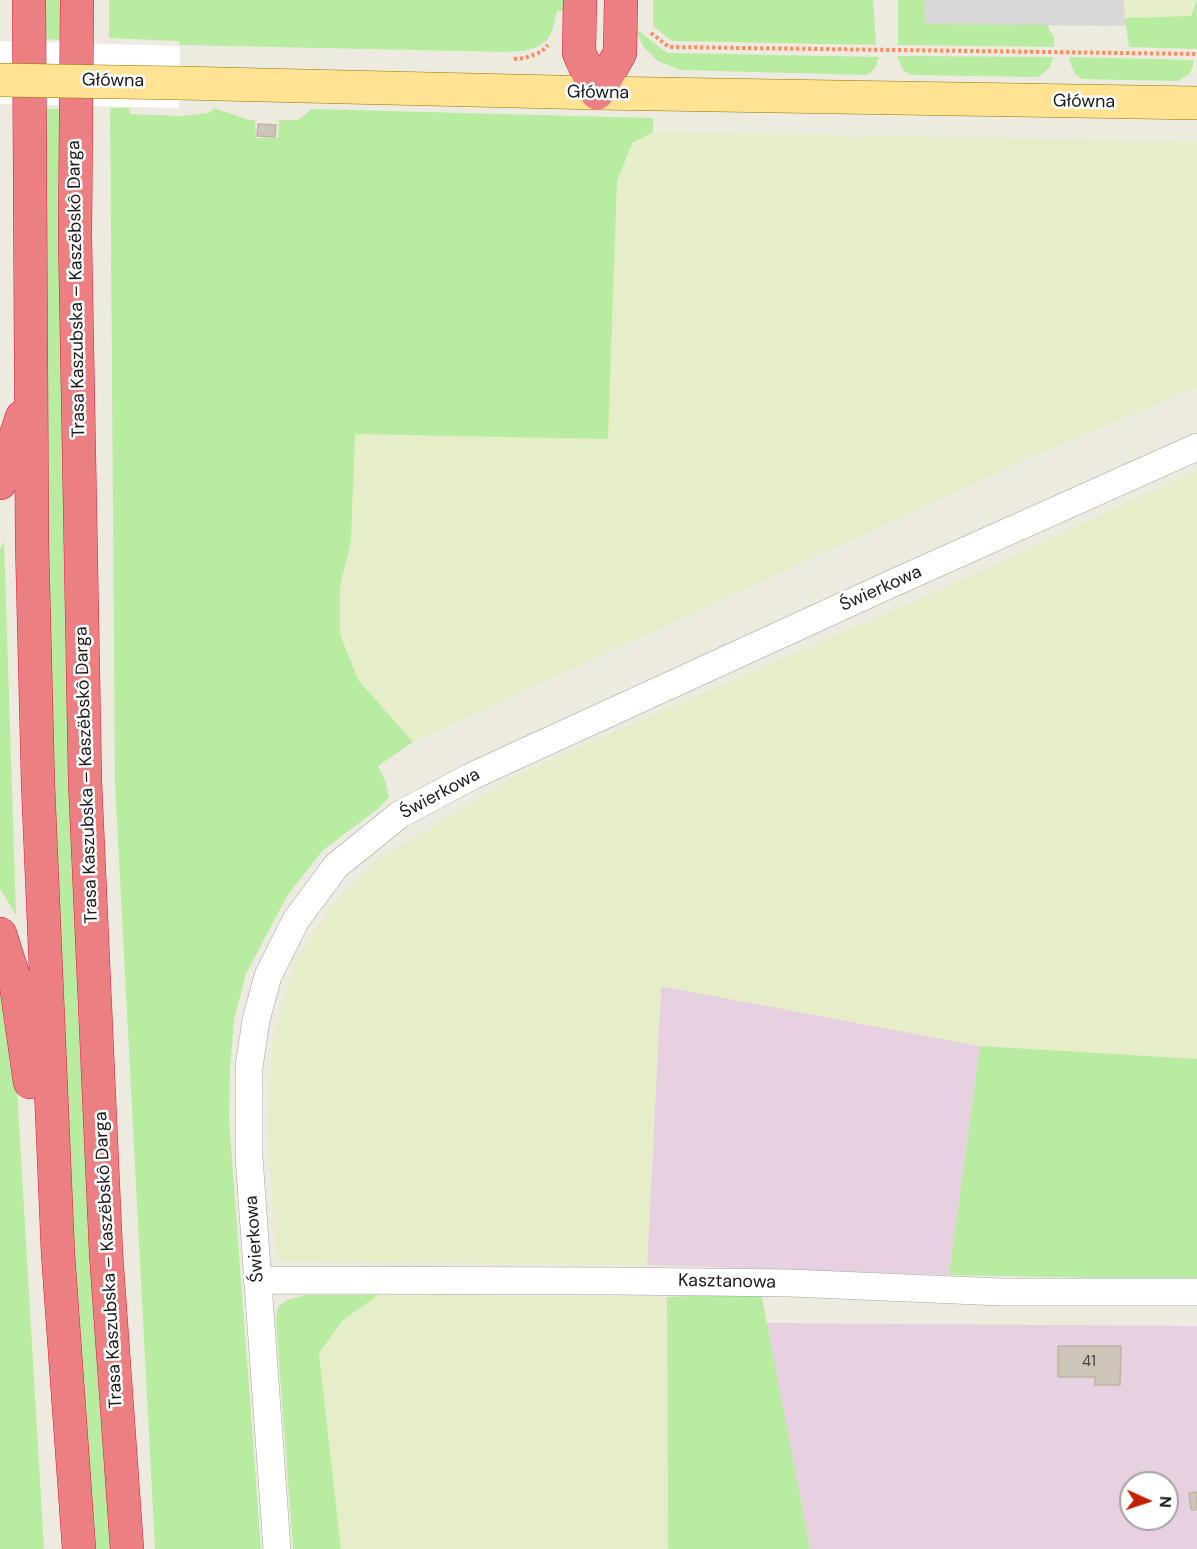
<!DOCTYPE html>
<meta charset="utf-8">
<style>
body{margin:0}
#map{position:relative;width:1197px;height:1549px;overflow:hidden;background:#edebdf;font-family:"DM Sans",sans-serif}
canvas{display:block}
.north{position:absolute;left:1119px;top:1471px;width:60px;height:60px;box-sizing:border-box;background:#fff;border:2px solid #a3a3a3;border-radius:50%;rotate:93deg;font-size:16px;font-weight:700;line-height:24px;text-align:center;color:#1a1a1a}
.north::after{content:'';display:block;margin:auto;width:21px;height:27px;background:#c52100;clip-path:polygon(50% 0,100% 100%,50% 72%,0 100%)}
</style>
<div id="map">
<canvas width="1197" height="1549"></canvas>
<div class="north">N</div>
</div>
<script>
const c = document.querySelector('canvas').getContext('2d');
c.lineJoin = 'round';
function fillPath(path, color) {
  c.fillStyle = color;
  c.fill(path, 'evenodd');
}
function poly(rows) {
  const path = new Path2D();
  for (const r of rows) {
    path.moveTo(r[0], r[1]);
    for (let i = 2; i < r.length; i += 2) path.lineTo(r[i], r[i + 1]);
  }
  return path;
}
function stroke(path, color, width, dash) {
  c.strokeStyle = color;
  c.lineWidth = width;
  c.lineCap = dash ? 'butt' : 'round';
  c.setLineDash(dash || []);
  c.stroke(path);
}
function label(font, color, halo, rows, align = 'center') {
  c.font = font + ' "DM Sans",sans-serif';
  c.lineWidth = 5;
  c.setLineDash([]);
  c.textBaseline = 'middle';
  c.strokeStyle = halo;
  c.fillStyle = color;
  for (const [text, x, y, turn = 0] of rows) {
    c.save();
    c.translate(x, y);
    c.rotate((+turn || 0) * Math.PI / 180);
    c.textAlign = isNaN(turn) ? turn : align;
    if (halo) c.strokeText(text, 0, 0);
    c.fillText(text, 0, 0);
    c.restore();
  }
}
fillPath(poly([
 [924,0,1124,0,1126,26,925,24]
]), '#d9d7d7');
fillPath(poly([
 [661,986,980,1046,949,1275,647,1265],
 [766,1323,1197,1326,1197,1549,810,1549],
 [1131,1483,1167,1483,1167,1519,1131,1519]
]), '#e7d0df');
fillPath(poly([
 [1124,0,1197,0,1191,16,1125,18],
 [653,132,1197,142,1197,387,1044,451,413,742,358,680,340,634,340,586,351,541,355,434,608,438,617,182,632,143],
 [1197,470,1197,1059,980,1046,661,986,647,1265,277,1261,267,1126,272,1039,295,962,329,908,376,861,518,774,954,584],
 [378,1295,667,1297,668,1549,341,1549,319,1353,342,1321]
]), '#e5eec8');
fillPath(poly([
 [42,0,61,0,61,40,42,39],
 [109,0,567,0,567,11,557,11,553,29,547,40,539,46,528,50,509,52,180,45,179,41,109,38],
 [653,0,873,0,876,45,672,41,653,26],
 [898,0,924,0,925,24,1048,25,1049,30,1054,36,1054,47,898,45],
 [1197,0,1197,49,1129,47,1125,18,1191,16],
 [636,31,639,31,667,53,879,57,875,68,867,75,680,70,658,61,643,46],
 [897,56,1053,57,1050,68,1038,77,910,75,903,70],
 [1069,57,1193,60,1193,67,1189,74,1178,81,1082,79,1076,75,1072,68],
 [110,108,129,108,130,114,180,116,209,113,214,108,250,120,255,120,256,138,278,138,279,120,298,120,312,109,653,118,653,132,632,143,617,182,608,439,355,434,351,541,340,586,340,634,358,680,413,742,378,766,386,783,389,797,379,808,323,850,287,896,246,974,234,1019,230,1070,229,1119,261,1549,155,1549,115,783],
 [42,109,60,109,65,636,78,1015,98,1379,111,1549,92,1549,80,1381,62,1017,49,638],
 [4,541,16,915,0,889,0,549],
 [0,970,15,1055,44,1549,0,1549],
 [980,1046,1197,1059,1197,1280,949,1275],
 [742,1294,762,1297,810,1549,668,1549,667,1297],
 [305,1295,378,1295,342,1321,319,1353,341,1549,293,1549,276,1320,278,1307,287,1300]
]), '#b8eca0');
fillPath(poly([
 [0,41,180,46,179,108,0,104]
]), '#fff');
const building = poly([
 [258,124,276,125,275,137,257,136,258,124],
 [1058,1346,1121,1346,1120,1385,1095,1385,1095,1377,1058,1377,1058,1346],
 [1197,1492,1197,1509,1191,1510,1189,1493,1197,1492]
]);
fillPath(building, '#cdc5b8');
stroke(building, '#c0b3a0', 1.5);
const minor = poly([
 [257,1280,615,1281,791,1283,1001,1292,1197,1292],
 [277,1549,249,1157,249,1067,256,1020,268,976,296,920,336,866,399,815,472,776,891,584,1197,447]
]);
const major = poly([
 [179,83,597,93,1197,103]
]);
const highway = poly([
 [29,0,32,543,38,784,58,1254,79,1549],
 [77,0,75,236,85,781,106,1253,127,1549],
 [580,0,579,53,597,93],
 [597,93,620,53,621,0],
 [0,483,22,417],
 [0,934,16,984,30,1082]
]);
stroke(minor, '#a1a1a1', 28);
stroke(major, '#917900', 34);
stroke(highway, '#df173b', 34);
stroke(poly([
 [651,33,669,47,1197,54],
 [514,59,525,58,541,52,548,45]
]), '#ff895e', 4, [3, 3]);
stroke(minor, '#fff', 27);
stroke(major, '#ffe292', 33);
stroke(highway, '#ec7f81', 33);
const majorBridge = poly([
 [0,80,179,83]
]);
stroke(majorBridge, '#917900', 34, []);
stroke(majorBridge, '#ffe292', 33);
label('15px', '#474542', null, [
 ["41",1089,1362]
]);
label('18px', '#1a1a1a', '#fff', [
 ["Główna",113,81,1],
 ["Główna",598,93,1],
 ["Główna",1084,102,1],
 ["Trasa Kaszubska – Kaszëbskô Darga",77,289,-91],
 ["Świerkowa",881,589,-24],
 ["Trasa Kaszubska – Kaszëbskô Darga",87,775,-92],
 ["Świerkowa",440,794,-28],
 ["Świerkowa",255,1239,-94],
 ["Trasa Kaszubska – Kaszëbskô Darga",109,1260,-93],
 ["Kasztanowa",727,1282,1]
]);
</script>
